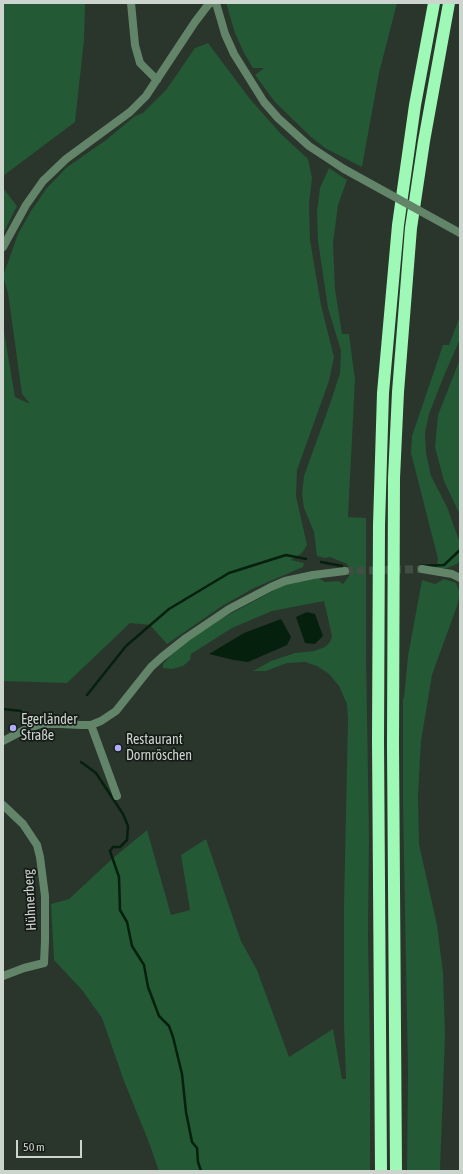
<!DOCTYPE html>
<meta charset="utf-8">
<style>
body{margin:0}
#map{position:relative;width:463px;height:1174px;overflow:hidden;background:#2a352c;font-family:"Asap Condensed",sans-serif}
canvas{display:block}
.frame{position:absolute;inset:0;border:4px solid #ccd4ce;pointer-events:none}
.scale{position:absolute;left:16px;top:1140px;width:66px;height:18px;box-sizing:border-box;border:2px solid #ccd4ce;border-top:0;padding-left:5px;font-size:12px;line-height:14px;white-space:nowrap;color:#ccd4ce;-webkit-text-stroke:3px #161b17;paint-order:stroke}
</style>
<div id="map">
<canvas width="463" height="1174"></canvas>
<div class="frame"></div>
<div class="scale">50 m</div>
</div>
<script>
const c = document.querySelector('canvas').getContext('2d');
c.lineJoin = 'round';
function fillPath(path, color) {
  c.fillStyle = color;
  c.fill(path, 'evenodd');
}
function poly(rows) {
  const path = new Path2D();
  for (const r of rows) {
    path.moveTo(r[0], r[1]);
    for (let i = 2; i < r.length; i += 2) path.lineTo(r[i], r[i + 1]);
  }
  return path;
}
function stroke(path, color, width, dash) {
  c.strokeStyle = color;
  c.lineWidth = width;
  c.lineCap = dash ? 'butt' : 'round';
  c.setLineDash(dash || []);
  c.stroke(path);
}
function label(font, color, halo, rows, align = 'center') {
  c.font = font + ' "Asap Condensed",sans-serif';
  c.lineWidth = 3.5;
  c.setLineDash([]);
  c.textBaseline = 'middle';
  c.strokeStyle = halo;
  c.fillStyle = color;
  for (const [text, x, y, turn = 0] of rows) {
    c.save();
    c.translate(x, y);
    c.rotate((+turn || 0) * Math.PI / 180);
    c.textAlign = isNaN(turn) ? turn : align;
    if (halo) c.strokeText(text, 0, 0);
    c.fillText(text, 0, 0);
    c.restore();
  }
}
fillPath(poly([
 [3,3,85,3,84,40,75,122,3,176],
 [226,3,397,3,379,73,362,167,325,148,311,137,275,102,255,75,264,68,253,68,244,53,235,33],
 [208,43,250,99,281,134,308,159,312,178,309,204,310,240,321,305,334,357,329,381,297,470,296,496,307,545,302,553,291,560,304,563,303,567,254,588,222,606,167,644,150,625,130,623,67,683,3,681,3,326,15,397,30,404,22,394,8,293,3,276,18,234,31,211,46,189,66,168,106,140,135,116,143,113,166,90,195,48],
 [329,168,347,180,338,205,333,243,335,289,342,334,349,334,355,380,348,517,366,518,366,653,369,836,368,934,370,1050,370,1171,159,1171,148,1140,124,1081,102,1018,82,990,54,960,51,904,69,899,112,859,147,830,171,915,190,910,181,855,206,839,241,941,257,970,289,1057,333,1029,342,1079,346,1079,344,1024,344,904,348,720,347,704,339,686,329,674,317,666,305,662,287,663,266,671,253,671,271,661,295,653,314,651,325,647,330,642,332,636,324,601,272,611,232,628,191,654,190,660,183,666,172,669,163,668,163,664,171,655,189,639,219,620,284,585,317,577,325,582,339,581,343,584,349,576,350,569,347,564,330,557,325,558,317,556,314,532,304,508,302,494,304,476,330,404,340,373,341,351,328,308,318,241,317,212,320,188],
 [3,188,17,206,3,234],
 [460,316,460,339,443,378,429,414,425,433,426,453,431,476,447,507,460,543,460,560,457,564,447,568,436,569,438,559,411,453,412,436,443,345,449,345],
 [460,359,460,515,444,481,435,447,438,415],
 [444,579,456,583,460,593,457,606,432,675,421,741,418,796,419,844,437,925,443,973,445,1035,440,1171,407,1171,408,1073,403,805,403,698,404,698,408,656,422,580,435,584]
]), '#235934');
fillPath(poly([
 [307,612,315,614,323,636,315,644,305,643,296,617],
 [281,619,291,637,287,645,248,662,234,660,209,654,244,633]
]), '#05210e');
stroke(poly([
 [321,562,342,566],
 [418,566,444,565,460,550],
 [87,695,126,646,169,609,229,573,286,555,306,559],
 [3,709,21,711],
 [81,762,96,773,123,814,128,826,127,840,120,847,113,847,110,851,119,877,120,910,127,922,132,946,144,965,148,987,159,1016,169,1026,173,1037,182,1074,186,1112,192,1142,197,1148,198,1162,201,1171]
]), '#05210e', 2.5);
stroke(poly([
 [345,571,422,569]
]), '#424d44', 8, [8, 4]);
stroke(poly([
 [131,3,135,45,140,63,157,80],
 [3,247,26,205,43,181,66,159,130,112,146,96,195,22,208,5,211,3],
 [422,569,452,574,460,578],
 [91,725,117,796],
 [3,741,26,729,41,724,61,724,81,725,91,725,101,721,116,711,151,667,162,657,186,638,229,609,271,587,285,581,313,575,345,571],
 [3,805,23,824,37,845,40,857,45,896,45,941,44,963,24,968,3,976]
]), '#62856a', 8);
stroke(poly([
 [216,3,225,34,234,54,264,102,278,118,309,146,344,169]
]), '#62856a', 8);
stroke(poly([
 [381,1171,378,740,379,525,383,393,398,225,415,105,434,3],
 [396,1171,393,745,394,478,398,392,411,228,424,141,449,3]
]), '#9ff9b6', 12);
stroke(poly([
 [344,169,460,233]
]), '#62856a', 8);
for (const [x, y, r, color] of [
 [13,728,4,"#afaefa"],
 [118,748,4,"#afaefa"]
]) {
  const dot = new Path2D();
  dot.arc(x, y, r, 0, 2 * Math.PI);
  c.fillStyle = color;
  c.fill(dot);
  stroke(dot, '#161b17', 1.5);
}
label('14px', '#ccd4ce', '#161b17', [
 ["Egerländer",21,720],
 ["Straße",21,736],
 ["Restaurant",126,740],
 ["Dornröschen",126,756]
], 'left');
label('14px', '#ccd4ce', '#161b17', [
 ["Hühnerberg",30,900,-93]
]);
</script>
